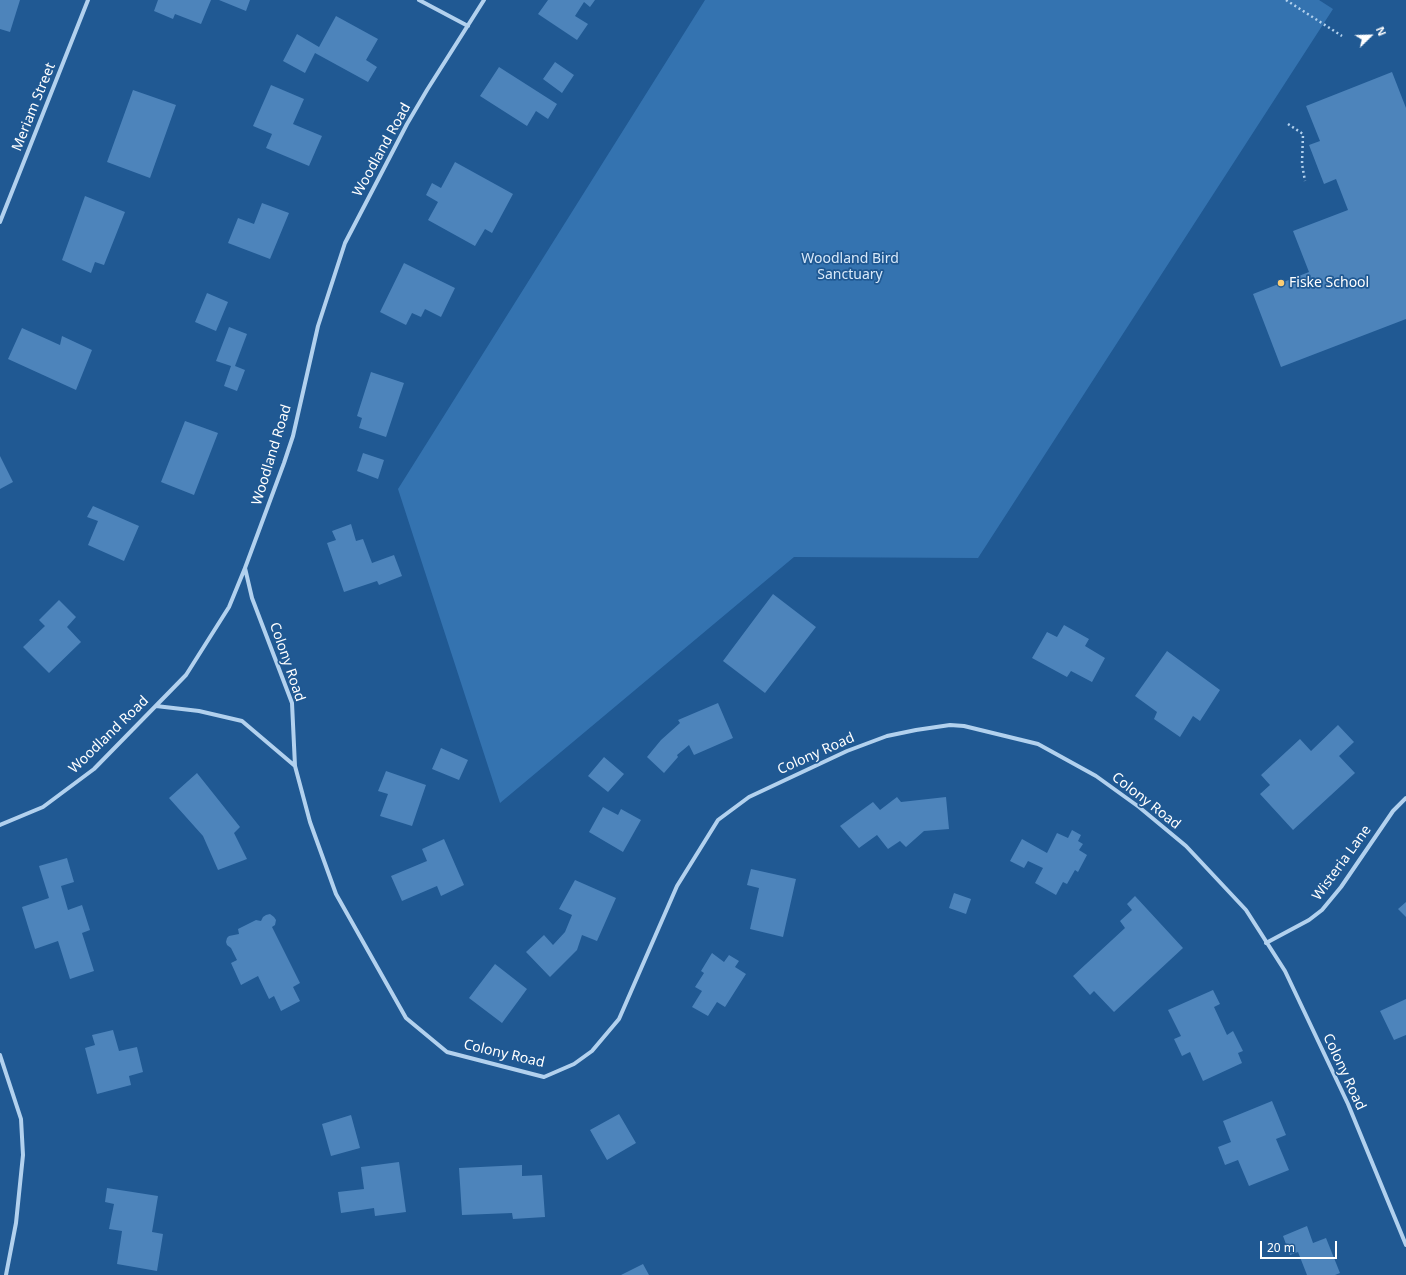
<!DOCTYPE html>
<style>
body{margin:0}
#map{position:relative;width:1406px;height:1275px;overflow:hidden;background:#205993;font-family:"Noto Sans",sans-serif}
canvas{display:block}
.north{position:absolute;left:1350px;top:16px;width:40px;height:40px;-webkit-text-stroke:3px #205993;paint-order:stroke;rotate:67deg;font-size:11px;font-weight:700;line-height:16px;text-align:center;color:#fff}
.north::after{content:'';display:block;margin:auto;width:14px;height:18px;background:#fff;clip-path:polygon(50% 0,100% 100%,50% 72%,0 100%)}
.scale{position:absolute;left:1260px;top:1241px;width:77px;height:18px;box-sizing:border-box;border:2px solid #fff;border-top:0;padding-left:5px;font-size:12px;line-height:14px;white-space:nowrap;color:#fff;-webkit-text-stroke:3px #205993;paint-order:stroke}
</style>
<div id="map">
<canvas width="1406" height="1275"></canvas>
<div class="north">N</div>
<div class="scale">20 m</div>
</div>
<script>
const c = document.querySelector('canvas').getContext('2d');
c.lineJoin = 'round';
function fillPath(path, color) {
  c.fillStyle = color;
  c.fill(path, 'evenodd');
}
function poly(rows) {
  const path = new Path2D();
  for (const r of rows) {
    path.moveTo(r[0], r[1]);
    for (let i = 2; i < r.length; i += 2) path.lineTo(r[i], r[i + 1]);
  }
  return path;
}
function stroke(path, color, width, dash) {
  c.strokeStyle = color;
  c.lineWidth = width;
  c.lineCap = dash ? 'butt' : 'round';
  c.setLineDash(dash || []);
  c.stroke(path);
}
function label(font, color, halo, rows, align = 'center') {
  c.font = font + ' "Noto Sans",sans-serif';
  c.lineWidth = 3.5;
  c.setLineDash([]);
  c.textBaseline = 'middle';
  c.strokeStyle = halo;
  c.fillStyle = color;
  for (const [text, x, y, turn = 0] of rows) {
    c.save();
    c.translate(x, y);
    c.rotate((+turn || 0) * Math.PI / 180);
    c.textAlign = isNaN(turn) ? turn : align;
    if (halo) c.strokeText(text, 0, 0);
    c.fillText(text, 0, 0);
    c.restore();
  }
}
fillPath(poly([
 [705,0,1319,0,1333,9,978,558,794,557,500,803,398,489]
]), '#3473b0');
fillPath(poly([
 [0,0,20,0,10,32,0,29],
 [158,0,211,0,201,24,175,14,173,19,154,11],
 [219,0,250,0,246,11],
 [548,0,595,0,590,7,584,2,575,16,588,24,577,40,538,14],
 [336,16,378,39,366,60,377,67,368,82,315,53,305,73,283,61,297,34,319,47],
 [555,62,574,75,562,93,543,79],
 [499,67,557,104,548,119,536,111,527,126,480,96],
 [1392,72,1406,108,1406,319,1281,367,1253,294,1309,272,1293,231,1348,210,1336,179,1324,184,1309,145,1320,141,1306,106],
 [271,85,304,99,293,124,322,136,309,166,266,148,272,134,253,126],
 [133,90,176,105,150,178,107,162],
 [455,162,513,194,492,233,485,229,475,246,428,220,438,202,426,195,432,183,441,188],
 [85,196,125,212,104,265,95,262,91,273,62,260],
 [262,203,289,213,270,259,228,243,238,218,254,224],
 [404,263,455,288,441,317,425,309,421,317,412,313,406,325,380,312],
 [207,293,228,302,216,331,195,322],
 [229,327,247,334,235,366,245,370,237,391,224,386,231,366,216,361],
 [22,328,60,345,62,336,92,350,76,390,8,359],
 [371,372,404,383,386,437,359,428,362,418,357,416],
 [185,421,218,433,194,495,161,482],
 [363,453,384,460,378,479,357,471],
 [0,456,13,482,0,489],
 [93,506,139,526,124,561,88,545,98,521,87,517],
 [351,524,356,541,363,539,372,563,394,555,402,576,379,585,377,581,344,592,327,543,336,540,332,531],
 [773,594,816,627,765,693,723,661],
 [59,600,76,617,67,627,81,642,49,673,23,647,45,626,39,620],
 [1064,625,1089,639,1085,646,1105,658,1092,682,1071,671,1067,677,1032,658,1047,632,1057,637],
 [1167,651,1220,690,1200,721,1193,716,1180,737,1154,719,1157,712,1135,696],
 [718,703,733,738,694,755,689,745,677,755,678,757,664,773,647,757,661,740,680,723,678,720],
 [1338,725,1354,742,1339,756,1355,773,1293,830,1260,794,1270,785,1261,775,1300,739,1311,751],
 [441,748,468,760,459,780,432,769],
 [604,757,624,774,608,792,588,776],
 [386,771,426,785,412,826,380,816,388,794,378,791],
 [197,773,240,827,234,833,247,859,218,870,203,836,169,798],
 [897,797,901,802,946,797,949,829,924,831,906,847,900,841,888,849,877,835,859,848,840,826,873,802,880,810],
 [603,807,618,815,621,809,641,820,623,852,589,832],
 [1072,830,1081,835,1078,841,1083,844,1079,850,1087,855,1078,872,1075,870,1067,884,1063,882,1056,895,1035,883,1043,868,1028,861,1024,868,1010,861,1022,839,1047,853,1057,833,1068,838],
 [444,839,464,885,441,896,437,886,402,901,391,876,427,861,422,849],
 [67,858,74,882,61,886,68,910,82,905,90,930,82,933,94,971,70,979,58,941,35,949,22,907,49,898,39,866],
 [751,869,796,879,783,937,750,929,759,888,747,885],
 [575,880,616,898,597,941,582,935,577,950,550,977,526,952,544,935,553,945,565,932,572,915,559,909],
 [954,893,971,899,966,914,949,908],
 [1135,896,1183,948,1114,1012,1094,991,1090,995,1073,976,1125,928,1120,921,1132,910,1127,904],
 [1406,902,1406,917,1398,909],
 [270,914,274,917,276,920,275,925,272,927,300,983,293,987,300,1001,281,1011,274,996,269,999,258,976,241,985,231,963,237,960,231,948,227,945,226,942,227,938,229,936,239,934,238,929,256,920,261,921,263,917,266,915],
 [712,953,724,962,729,955,739,961,735,967,746,974,725,1007,717,1002,708,1016,692,1007,702,991,695,987,704,973,701,971],
 [495,964,527,989,502,1023,469,998],
 [1213,990,1220,1004,1214,1007,1227,1035,1233,1031,1243,1051,1238,1053,1242,1063,1203,1081,1190,1052,1182,1056,1174,1039,1181,1036,1168,1010],
 [1406,999,1406,1035,1394,1040,1380,1011],
 [113,1030,119,1051,137,1047,143,1072,129,1076,131,1085,97,1094,85,1048,95,1045,92,1035],
 [1272,1101,1286,1135,1276,1139,1289,1170,1249,1186,1238,1160,1225,1165,1218,1147,1231,1142,1223,1121],
 [619,1114,636,1143,607,1160,590,1130],
 [351,1115,360,1148,331,1156,322,1124],
 [399,1162,406,1212,375,1216,374,1208,341,1213,338,1192,364,1189,361,1167],
 [522,1165,522,1176,542,1175,545,1217,513,1219,512,1213,462,1215,459,1168],
 [107,1188,158,1196,152,1232,163,1234,157,1271,117,1264,122,1231,109,1229,114,1204,105,1202],
 [1307,1226,1313,1243,1326,1238,1340,1273,1335,1275,1307,1275,1298,1252,1290,1255,1283,1236],
 [643,1264,649,1275,621,1275]
]), '#4d84bb');
stroke(poly([
 [1286,0,1342,36],
 [1288,124,1303,134,1302,164,1305,181]
]), '#b2d1ee', 2.5, [2, 3]);
stroke(poly([
 [419,0,468,26],
 [0,222,88,0],
 [245,568,252,598,292,703,295,766,310,822,336,894,406,1018,447,1052,544,1077,574,1064,592,1051,619,1019,677,886,718,820,749,797,847,751,887,736,916,730,950,725,964,726,1038,744,1096,776,1139,807,1186,846,1246,910,1285,971,1348,1104,1406,1245],
 [156,706,199,711,242,721,295,766],
 [0,825,43,807,94,769,186,675,229,607,245,568,284,463,293,436,318,326,345,243,407,124,427,90,484,0],
 [1266,943,1309,920,1322,910,1341,887,1393,811,1406,798],
 [0,1055,21,1119,23,1155,16,1223,6,1275]
]), '#b2d1ee', 4);
for (const [x, y, r, color] of [
 [1281,283,4,"#fbcc73"]
]) {
  const dot = new Path2D();
  dot.arc(x, y, r, 0, 2 * Math.PI);
  c.fillStyle = color;
  c.fill(dot);
  stroke(dot, '#205993', 1.5);
}
label('14px', '#fff', '#205993', [
 ["Meriam Street",34,107,-68],
 ["Woodland Road",382,150,-61],
 ["Woodland Road",272,455,-73],
 ["Colony Road",287,662,71],
 ["Woodland Road",109,735,-44],
 ["Colony Road",816,754,-24],
 ["Colony Road",1146,801,38],
 ["Wisteria Lane",1342,863,-54],
 ["Colony Road",504,1054,13],
 ["Colony Road",1344,1072,65]
]);
label('14px', '#d8e9fa', '#205993', [
 ["Woodland Bird",850,259],
 ["Sanctuary",850,275]
]);
label('14px', '#fff', '#205993', [
 ["Fiske School",1289,283]
], 'left');
</script>
